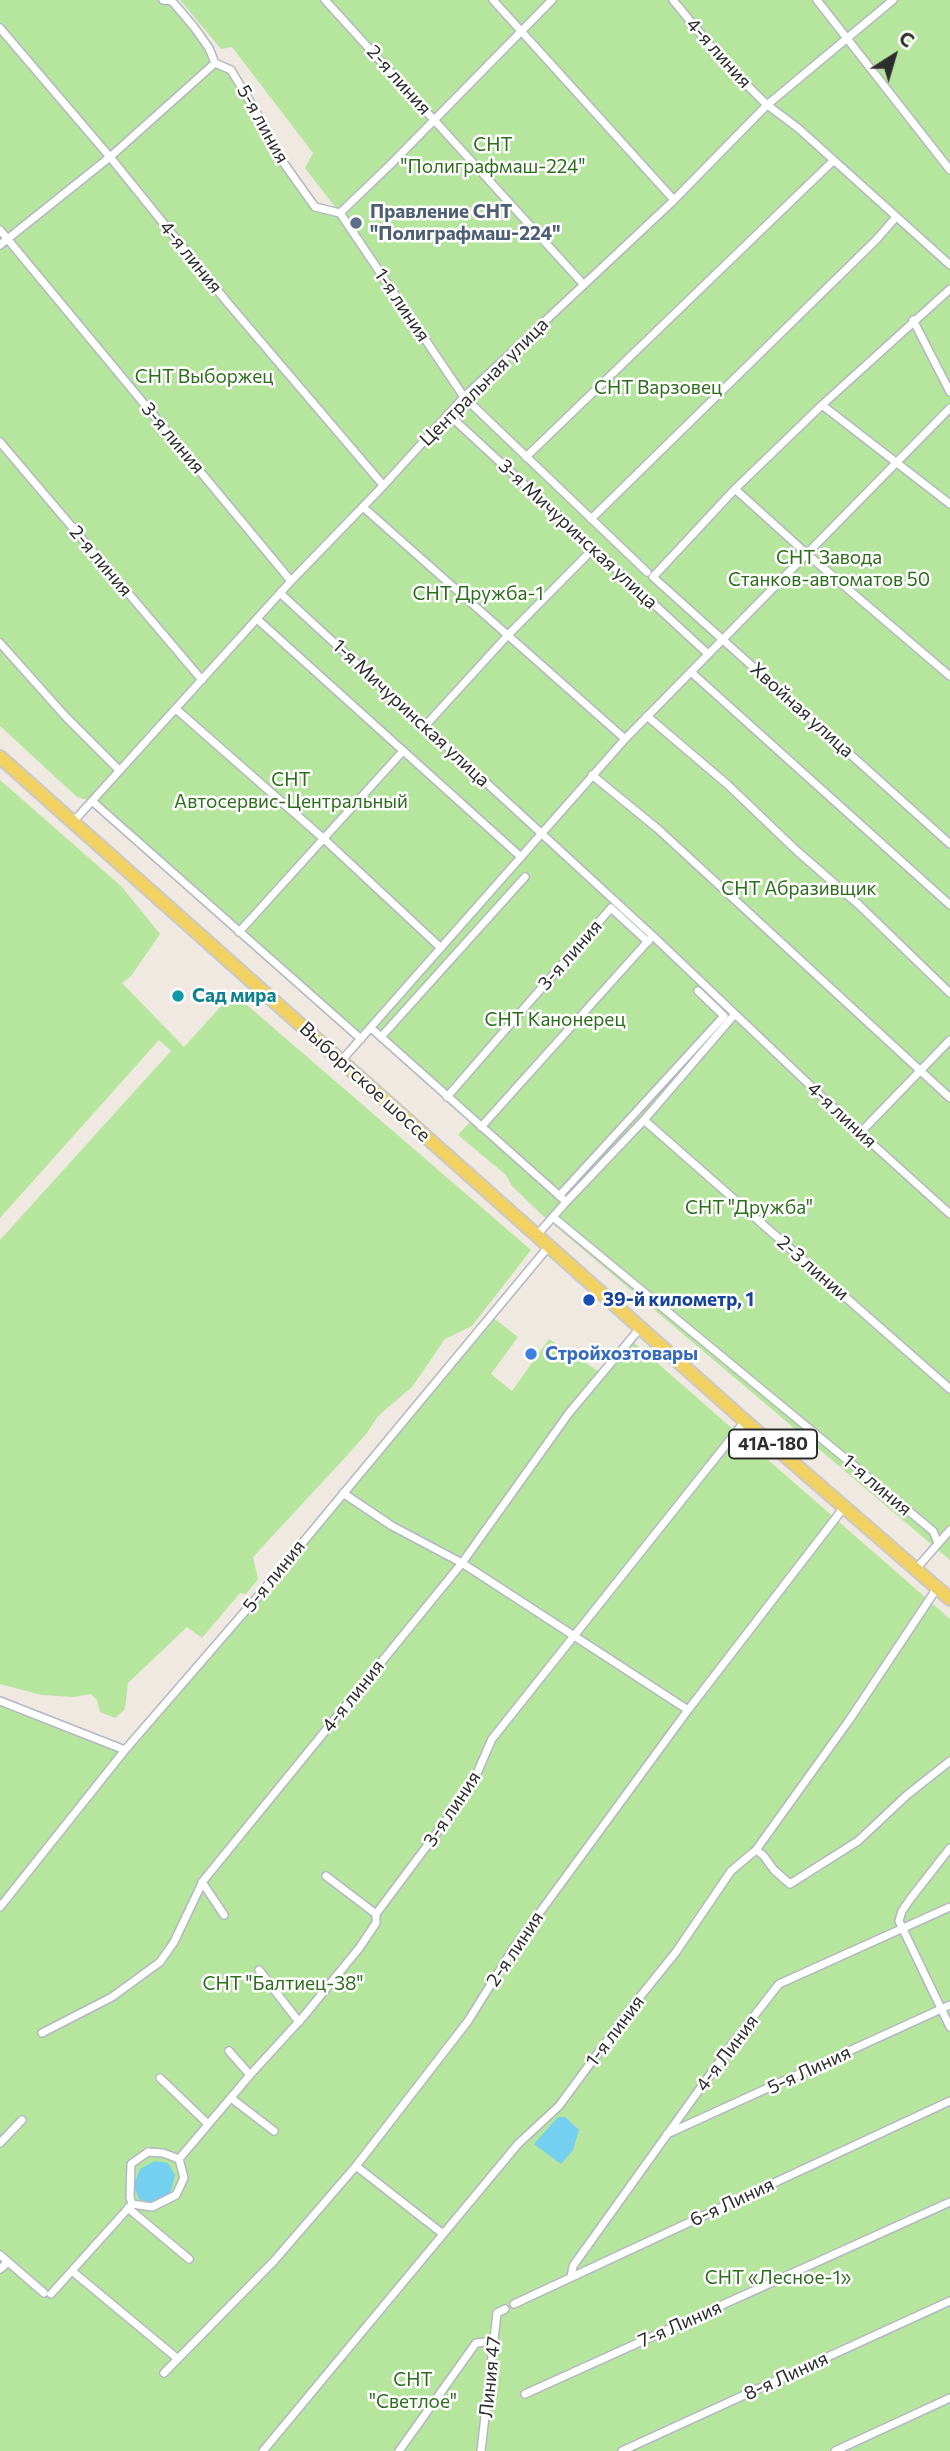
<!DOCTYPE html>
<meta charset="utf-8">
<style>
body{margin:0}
#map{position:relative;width:950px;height:2451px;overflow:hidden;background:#efe9e1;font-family:Commissioner,sans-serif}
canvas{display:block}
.north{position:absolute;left:859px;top:21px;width:70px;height:70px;-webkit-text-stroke:5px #fff;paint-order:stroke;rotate:37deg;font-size:19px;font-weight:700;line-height:28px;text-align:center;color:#2e2e2e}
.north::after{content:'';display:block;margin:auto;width:24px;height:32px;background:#2e2e2e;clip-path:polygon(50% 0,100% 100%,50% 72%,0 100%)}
</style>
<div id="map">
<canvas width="950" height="2451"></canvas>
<div class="north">С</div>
</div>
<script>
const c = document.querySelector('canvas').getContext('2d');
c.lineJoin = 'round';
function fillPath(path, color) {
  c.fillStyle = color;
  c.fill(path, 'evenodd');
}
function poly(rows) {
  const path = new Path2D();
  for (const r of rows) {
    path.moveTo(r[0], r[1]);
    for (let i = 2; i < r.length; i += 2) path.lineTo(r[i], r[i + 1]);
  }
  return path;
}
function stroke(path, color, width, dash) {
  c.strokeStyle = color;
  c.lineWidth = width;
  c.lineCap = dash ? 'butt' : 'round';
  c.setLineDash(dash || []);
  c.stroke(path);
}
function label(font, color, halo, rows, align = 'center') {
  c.font = font + ' Commissioner,sans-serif';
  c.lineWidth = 5;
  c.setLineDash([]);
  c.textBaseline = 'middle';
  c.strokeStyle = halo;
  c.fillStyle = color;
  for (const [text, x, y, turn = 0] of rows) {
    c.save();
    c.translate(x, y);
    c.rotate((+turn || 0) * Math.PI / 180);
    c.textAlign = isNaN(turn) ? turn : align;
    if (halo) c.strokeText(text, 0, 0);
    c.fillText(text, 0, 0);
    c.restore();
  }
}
fillPath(poly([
 [0,0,164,0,174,3,212,57,228,67,274,145,315,207,339,212,305,168,313,153,232,47,221,49,180,0,950,0,950,1560,540,1213,512,1186,506,1175,458,1135,472,1120,372,1027,362,1037,91,799,87,800,77,797,0,726],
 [0,780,121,886,160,934,131,976,122,983,184,1047,233,993,531,1250,472,1326,445,1339,412,1387,378,1416,367,1433,341,1462,253,1557,258,1579,246,1594,240,1593,202,1638,187,1627,128,1683,125,1709,115,1718,100,1712,97,1700,91,1694,73,1697,42,1695,0,1684,0,1240,171,1051,159,1040,0,1218],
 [491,1316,518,1337,491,1374,512,1391,549,1339,601,1373,630,1339,950,1619,950,2451,0,2451,0,1701,125,1750]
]), '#b6e59e');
fillPath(poly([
 [558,2117,565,2117,579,2130,573,2150,561,2164,534,2144],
 [155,2161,168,2163,175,2175,170,2194,153,2204,139,2199,134,2185,140,2169]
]), '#75cff0');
const street = poly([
 [163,0,172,1,194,27,209,48,215,63,231,70,258,115,273,148,315,207,340,213],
 [325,0,584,285],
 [493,0,674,200],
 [673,0,722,60,766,104,798,128,950,265],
 [817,0,950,170],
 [0,28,110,157,227,302,383,485],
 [340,213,464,397,647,572],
 [340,213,390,165,552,0],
 [0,230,291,581],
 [0,245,110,157,215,63],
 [950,289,822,405,735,489,653,577,950,844],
 [913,320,950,392],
 [822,405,950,504],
 [448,414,708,654],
 [0,442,202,680],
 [526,457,833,161],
 [735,489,807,554,950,676],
 [363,507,625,739],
 [591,519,877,239,896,217],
 [280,593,653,936,857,1130,950,1214],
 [257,619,521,857],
 [0,643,66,717,119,770],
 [691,672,950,905],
 [176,709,324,839,441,948],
 [647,716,728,785,797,851,859,905,950,993],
 [425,726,508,635,594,548],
 [592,775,658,829,950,1098],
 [92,801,361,1039],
 [73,822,291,581,384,485,464,397,671,203,767,105,893,0],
 [239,932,403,751],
 [371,1028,563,1199],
 [381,1037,525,877],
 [341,1061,625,739,950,408],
 [447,1097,611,908,648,942],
 [644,1120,950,1389],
 [481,1127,649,940],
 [860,1133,950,1040],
 [559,1196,724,1016,698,991],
 [553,1217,933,1531,938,1543],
 [537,1235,567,1201,644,1120,735,1014],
 [343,1493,392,1526,462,1563,688,1710],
 [916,1569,950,1530],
 [0,1701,125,1750],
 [950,1848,911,1898,902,1911,899,1921,950,2027],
 [756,1850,763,1855,774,1870,790,1884,858,1841,907,1795,950,1761],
 [326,1876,376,1914],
 [202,1882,224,1915],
 [0,1907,125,1750,260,1594,549,1246],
 [259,1970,299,2022],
 [42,2033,112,1997,160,1962,174,1942,203,1881,462,1563,569,1413,641,1327],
 [229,2051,250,2075],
 [160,2078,208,2124],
 [231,2098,274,2131],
 [667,2134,950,2005],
 [0,2143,22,2120],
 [148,2152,163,2153,179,2159,184,2178,176,2195,152,2207,132,2204,130,2197,131,2164,148,2152],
 [179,2159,250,2075,303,2017,360,1947,376,1923,376,1914,471,1787,492,1739,745,1421],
 [356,2166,443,2234],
 [128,2208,189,2259],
 [0,2255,44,2293],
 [0,2269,8,2262],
 [72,2271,178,2359],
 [571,2277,573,2266,732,2044,779,1984,950,1907],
 [51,2294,132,2204],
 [514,2304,950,2101],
 [164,2373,274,2261,356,2166,468,2021,513,1949,688,1710,845,1506],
 [525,2394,950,2202],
 [263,2451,518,2144,559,2106,631,2008,676,1952,731,1871,756,1850,850,1719,937,1588],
 [399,2451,476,2343,495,2341],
 [481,2451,497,2313,505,2309],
 [622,2451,950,2301],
 [835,2451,950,2398]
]);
const primary = poly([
 [0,757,745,1421,950,1599]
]);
stroke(street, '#b4b7c1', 10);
stroke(primary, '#c9c9c9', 16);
stroke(street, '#fff', 7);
stroke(primary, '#f2d163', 12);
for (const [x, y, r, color] of [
 [356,223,7,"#5c6f8a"],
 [178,996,7,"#0f9aa8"],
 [589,1300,7,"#1a4fb4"],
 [531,1354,7,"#3f7fe0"]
]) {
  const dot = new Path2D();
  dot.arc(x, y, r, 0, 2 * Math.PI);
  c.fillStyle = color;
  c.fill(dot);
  stroke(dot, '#fff', 2.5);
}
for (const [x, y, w] of [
 [773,1444,88]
]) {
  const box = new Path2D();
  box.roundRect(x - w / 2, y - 14.5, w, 29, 5);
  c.fillStyle = '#fff';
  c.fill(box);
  stroke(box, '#2e2e2e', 2);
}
label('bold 18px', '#2e2e2e', null, [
 ["41А-180",773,1444]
]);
label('19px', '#2e2e2e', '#fff', [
 ["4-я линия",719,53,48],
 ["2-я линия",399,80,48],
 ["5-я линия",263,124,61],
 ["4-я линия",191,257,51],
 ["1-я линия",402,305,56],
 ["Центральная улица",484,382,-45],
 ["3-я линия",173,438,50],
 ["3-я Мичуринская улица",578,534,43],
 ["2-я линия",101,561,50],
 ["Хвойная улица",802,710,42],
 ["1-я Мичуринская улица",411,713,43],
 ["3-я линия",570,955,-49],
 ["Выборгское шоссе",365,1082,42],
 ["4-я линия",842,1115,43],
 ["2-3 линии",813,1268,41],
 ["1-я линия",877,1485,40],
 ["5-я линия",274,1576,-51],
 ["4-я линия",353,1696,-51],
 ["3-я линия",452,1809,-56],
 ["2-я линия",515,1949,-56],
 ["1-я линия",615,2031,-53],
 ["4-я Линия",727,2053,-53],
 ["5-я Линия",809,2070,-25],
 ["6-я Линия",732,2202,-25],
 ["7-я Линия",680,2324,-24],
 ["8-я Линия",786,2376,-25],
 ["Линия 47",490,2377,-84]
]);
label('19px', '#2c6e1b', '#fff', [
 ["СНТ",493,145],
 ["\"Полиграфмаш-224\"",493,167],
 ["СНТ Выборжец",204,377],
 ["СНТ Варзовец",658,388],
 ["СНТ Завода",829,558],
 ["Станков-автоматов 50",829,580],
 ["СНТ Дружба-1",478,594],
 ["СНТ",291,780],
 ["Автосервис-Центральный",291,802],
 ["СНТ Абразивщик",799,889],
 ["СНТ Канонерец",555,1020],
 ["СНТ \"Дружба\"",749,1208],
 ["СНТ \"Балтиец-38\"",283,1984],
 ["СНТ «Лесное-1»",778,2278],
 ["СНТ",413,2380],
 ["\"Светлое\"",413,2402]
]);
label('bold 19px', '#4e5e75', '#fff', [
 ["Правление СНТ",370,212],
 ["\"Полиграфмаш-224\"",370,234]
], 'left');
label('bold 19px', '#0d838f', '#fff', [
 ["Сад мира",192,996]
], 'left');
label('bold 19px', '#164399', '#fff', [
 ["39-й километр, 1",603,1300]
], 'left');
label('bold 19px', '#366cbe', '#fff', [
 ["Стройхозтовары",545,1354]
], 'left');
</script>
